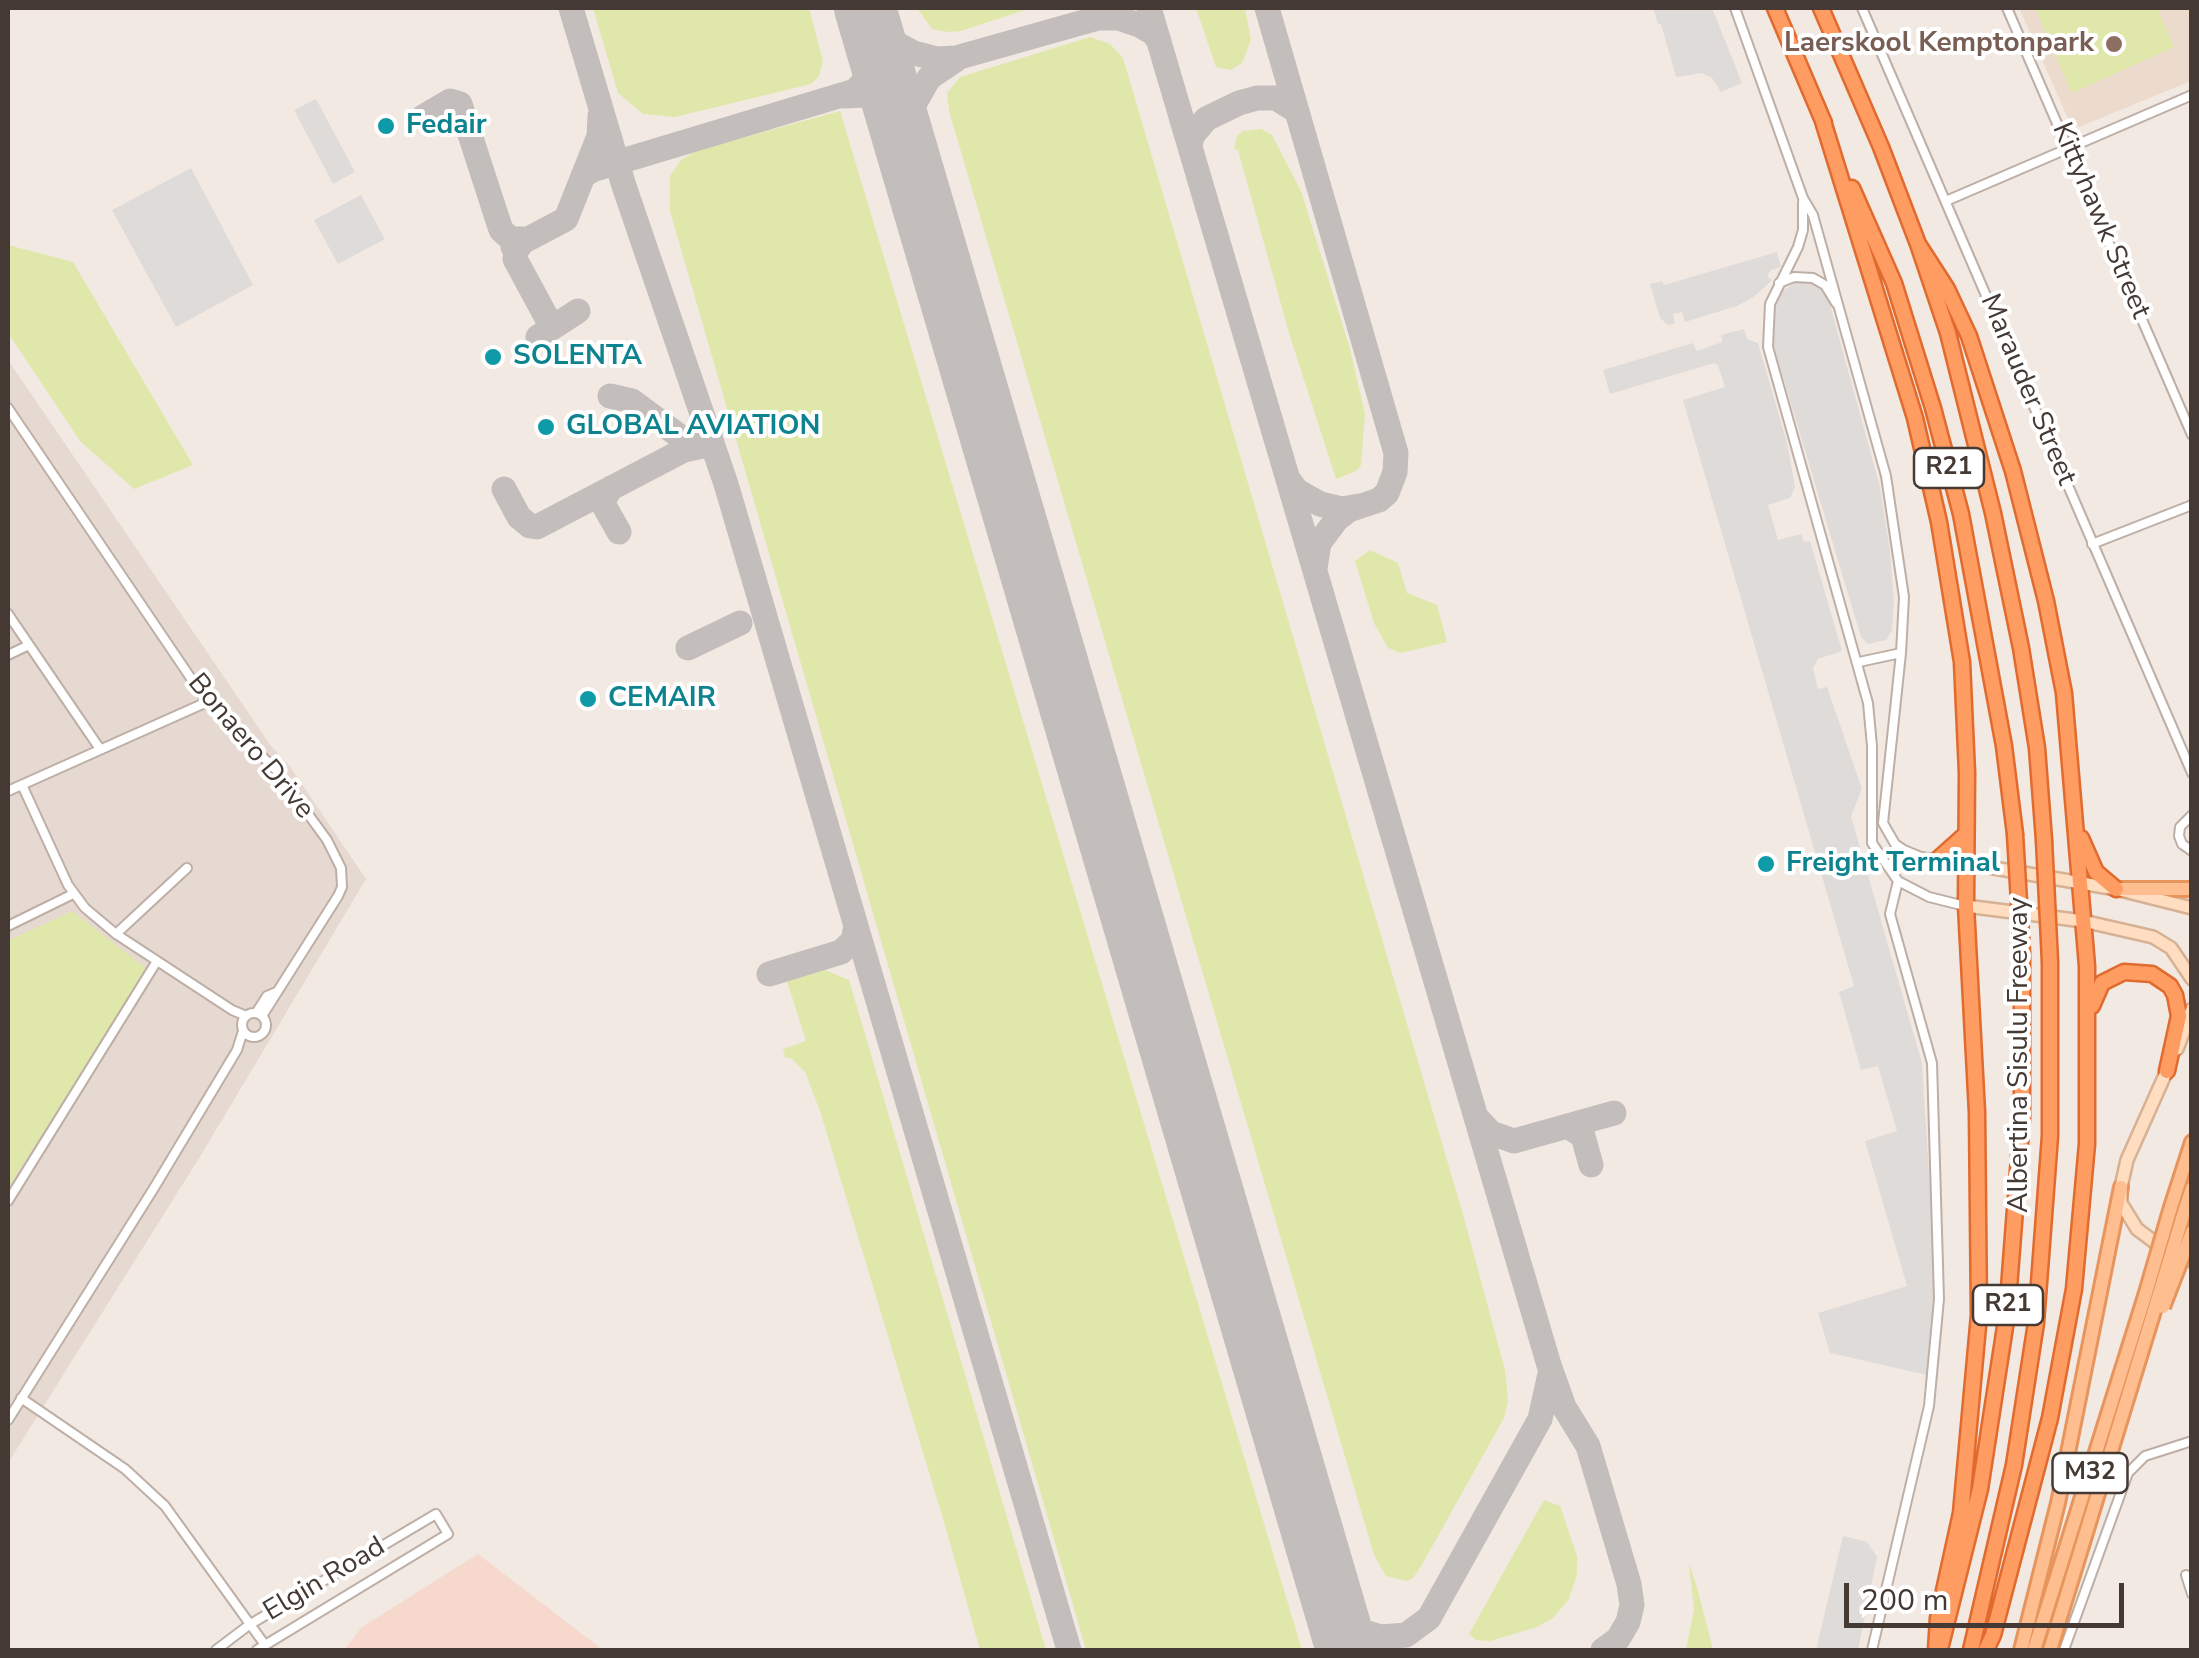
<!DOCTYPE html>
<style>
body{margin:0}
#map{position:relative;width:2199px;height:1658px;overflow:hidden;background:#f2e9e3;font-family:"Nunito Sans",sans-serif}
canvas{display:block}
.frame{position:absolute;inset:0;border:10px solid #443933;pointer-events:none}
.scale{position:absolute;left:1844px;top:1583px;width:280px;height:45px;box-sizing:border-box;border:5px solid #443933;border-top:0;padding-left:12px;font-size:30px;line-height:35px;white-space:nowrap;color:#443933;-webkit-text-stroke:8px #fff;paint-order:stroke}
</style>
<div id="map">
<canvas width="2199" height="1658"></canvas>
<div class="frame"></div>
<div class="scale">200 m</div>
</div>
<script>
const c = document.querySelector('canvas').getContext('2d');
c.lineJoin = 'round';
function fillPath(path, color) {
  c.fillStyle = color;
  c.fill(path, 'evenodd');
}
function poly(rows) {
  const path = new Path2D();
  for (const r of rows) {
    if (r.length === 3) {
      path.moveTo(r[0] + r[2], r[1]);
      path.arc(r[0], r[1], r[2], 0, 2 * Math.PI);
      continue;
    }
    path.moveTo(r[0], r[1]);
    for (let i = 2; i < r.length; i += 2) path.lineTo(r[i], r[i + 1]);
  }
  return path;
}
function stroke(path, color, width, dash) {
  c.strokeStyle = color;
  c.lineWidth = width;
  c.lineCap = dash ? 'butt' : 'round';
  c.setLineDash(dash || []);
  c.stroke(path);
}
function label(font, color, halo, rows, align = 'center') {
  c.font = font + ' "Nunito Sans",sans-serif';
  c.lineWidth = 8;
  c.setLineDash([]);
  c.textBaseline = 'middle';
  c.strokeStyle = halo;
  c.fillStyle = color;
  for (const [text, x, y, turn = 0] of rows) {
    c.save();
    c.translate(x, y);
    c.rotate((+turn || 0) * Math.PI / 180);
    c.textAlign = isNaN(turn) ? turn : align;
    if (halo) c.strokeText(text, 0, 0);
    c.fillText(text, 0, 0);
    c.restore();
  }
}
fillPath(poly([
 [8,360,271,746,289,765,366,879,201,1155,8,1463]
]), '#e6d9d1');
fillPath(poly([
 [478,1554,603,1650,344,1650,362,1627]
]), '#f6d8cd');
fillPath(poly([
 [2019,8,2191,8,2191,81,2079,127,2070,123]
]), '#ecdacc');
fillPath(poly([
 [593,8,809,8,823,61,819,76,811,84,675,117,643,114,618,93],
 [917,8,1031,8,961,31,947,32,932,29],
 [1196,8,1245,8,1251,40,1242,63,1231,70,1216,67],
 [2035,8,2157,8,2174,47,2072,93],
 [1090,37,1110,44,1123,58,1464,1218,1505,1370,1508,1400,1504,1418,1420,1568,1413,1578,1406,1581,1386,1576,1374,1555,949,111,947,93,960,77],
 [840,111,1302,1650,1086,1650,670,211,670,176,681,160,698,150],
 [1261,129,1272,135,1301,191,1350,349,1365,414,1361,465,1356,471,1336,479,1289,333,1238,150,1234,149,1237,136,1243,131],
 [8,245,73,262,193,465,134,489,80,441,8,333],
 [1370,550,1398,563,1407,593,1437,605,1447,642,1401,653,1388,648,1374,623,1355,561],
 [72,911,147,969,8,1188,8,941],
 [825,970,849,980,1046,1650,980,1650,947,1532,821,1114,805,1072,792,1059,785,1057,783,1049,806,1041,787,981],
 [1544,1500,1560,1506,1577,1556,1577,1574,1569,1599,1553,1618,1537,1627,1490,1641,1476,1640,1469,1634],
 [1689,1563,1698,1591,1713,1650,1686,1650,1694,1609]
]), '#dfe8aa');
fillPath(poly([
 [1653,8,1712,8,1742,83,1721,92,1712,78,1702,73,1676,77,1661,24,1658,24],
 [316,99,355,172,333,184,294,110],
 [191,168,253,285,176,327,112,210],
 [361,195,385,239,338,264,314,220],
 [1777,252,1781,267,1771,270,1767,276,1772,280,1755,296,1737,306,1685,322,1682,312,1673,314,1675,324,1668,325,1660,318,1650,284,1662,281,1664,285],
 [1805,282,1817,285,1829,301,1880,487,1890,552,1894,602,1892,631,1886,640,1868,644,1861,637,1773,344,1772,319,1780,293,1794,283],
 [1744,329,1747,339,1758,343,1787,443,1795,487,1790,498,1768,505,1778,540,1801,534,1804,542,1810,541,1842,651,1818,659,1813,668,1818,689,1827,687,1862,789,1851,816,1922,1063,1933,1236,1933,1303,1927,1375,1830,1353,1818,1313,1907,1286,1865,1141,1897,1131,1878,1066,1861,1070,1839,992,1854,986,1683,400,1725,387,1718,365,1714,363,1610,394,1603,370,1693,343,1697,351,1722,342,1721,335],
 [1843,1536,1867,1542,1877,1557,1858,1650,1816,1650]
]), '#dfdbd9');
stroke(poly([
 [571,8,624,186,726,484,1069,1650],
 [1149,8,1549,1365,1564,1407,1588,1446,1629,1584,1632,1605,1628,1622,1618,1639,1603,1650],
 [1267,8,1396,453,1395,472,1387,493,1379,500,1349,510,1337,519,1319,543,1315,568],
 [869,14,893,42,914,53,937,59,956,58,1098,18,1118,18,1139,25,1153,33,1159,41],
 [844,96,865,95,881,102,893,115,902,142],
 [423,117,450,101,460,104,501,230,511,239,528,239],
 [1190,147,1192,136,1206,119,1239,103,1257,98,1276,98,1297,111],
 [583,176,592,170,855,91,869,76,874,59,864,8],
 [922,206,907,147,909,113,929,78,960,57],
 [523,241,516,251,515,259,548,320,557,323],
 [513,247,566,219,599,136,600,116],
 [538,337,578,311],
 [610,396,632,401,694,447],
 [1289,480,1297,491,1320,504,1342,509,1359,506],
 [611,488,602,502,619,532],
 [504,489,519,517,530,526,537,527,684,450,703,446,710,433],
 [688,648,740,623],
 [769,974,841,952,853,941,856,926],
 [1477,1118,1491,1133,1514,1141,1614,1113],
 [1569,1127,1583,1136,1591,1165],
 [1334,1605,1357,1630,1381,1637,1406,1635,1429,1618,1540,1419,1550,1374]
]), '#c3bebc', 25);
stroke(poly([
 [865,8,1347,1650]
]), '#c3bebc', 62);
const minor = poly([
 [1735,8,1803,198,1813,215,1886,476,1904,597,1901,653,1883,823,1895,844,1904,850,1921,857,1965,863],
 [1862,8,2192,773],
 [2007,8,2192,435],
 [1946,201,2192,95],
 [1803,202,1803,230,1798,247,1770,304,1768,347,1868,703,1872,746,1872,843,1898,881,1929,897,1965,906],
 [1779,283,1794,277,1813,278,1825,285,1836,303],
 [8,408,207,702,276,770,327,840,341,868,342,887,338,896,262,1016],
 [2092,544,2192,505],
 [8,614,100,749],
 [8,655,29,645],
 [1859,662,1901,653],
 [22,785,68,885,85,908,116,934,232,1010,246,1016],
 [8,791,207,702],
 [2192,815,2180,827,2179,836,2182,844,2192,851],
 [8,926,73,894],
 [116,934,187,868],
 [256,1013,267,996,274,993],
 [254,1025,12],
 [8,1201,157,961],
 [21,1398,125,1469,165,1506,265,1645],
 [8,1420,154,1188,237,1050,243,1031],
 [2186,1575,2192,1594],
 [216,1650,249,1625,436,1514,448,1534,257,1650],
 [1872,1650,1929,1406,1939,1299,1932,1063,1890,914,1898,881],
 [2064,1650,2128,1473,2145,1456,2192,1441]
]);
const secondary = poly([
 [1965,863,2116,889,2192,908],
 [1966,906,2083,921,2153,937,2171,948,2192,979],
 [2177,1049,2192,1009],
 [2169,1066,2127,1160,2121,1187,2121,1203,2137,1229,2157,1244,2192,1261]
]);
const primary = poly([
 [2117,889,2192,889],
 [2171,1207,2192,1142],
 [2184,1212,2192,1188],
 [2021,1650,2058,1503,2121,1187],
 [2034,1650,2145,1296],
 [2050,1650,2157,1301]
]);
const motorway = poly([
 [1775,8,1824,123],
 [1821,8,1881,147,1918,244,1948,333,1993,513,2021,648,2037,748,2044,840],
 [1822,118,1915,418,1939,522,1962,662,1967,773,1966,906,1977,1112,1979,1315,1961,1513,1938,1618,1936,1650],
 [1852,188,1894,283,1933,408,1961,514,2004,746,2015,834],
 [1918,244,1947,289,1969,336,2013,471,2046,601,2064,693,2087,966,2087,1144,2074,1289,2050,1418,1993,1635,1986,1650],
 [2081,838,2096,872,2116,889],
 [1937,860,1966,834],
 [2092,1006,2102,983,2124,972,2152,974,2170,986,2175,995,2179,1016,2167,1071],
 [1941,1645,1980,1489,2007,1314,2022,1118,2022,953],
 [1971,1650,2014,1465,2036,1323,2050,1136,2050,962]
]);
stroke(minor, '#beafa6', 12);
stroke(secondary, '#d7b193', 16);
stroke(primary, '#e7955d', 18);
stroke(motorway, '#e16b2e', 19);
stroke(minor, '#fff', 8);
stroke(secondary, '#ffddc0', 11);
stroke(primary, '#ffbe8f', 12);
stroke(motorway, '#ff9c61', 14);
const primaryBridge = poly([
 [2145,1296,2171,1207],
 [2157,1301,2184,1212],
 [2163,1307,2192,1232]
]);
const motorwayBridge = poly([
 [2015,834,2022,953],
 [2044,840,2050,962]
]);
stroke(primaryBridge, '#e7955d', 18, []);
stroke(motorwayBridge, '#e16b2e', 19, []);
stroke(primaryBridge, '#ffbe8f', 12);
stroke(motorwayBridge, '#ff9c61', 14);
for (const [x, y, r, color] of [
 [2114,44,10,"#8d6e63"],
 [386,126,10,"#0f9aa8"],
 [493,357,10,"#0f9aa8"],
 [546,427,10,"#0f9aa8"],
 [588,699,10,"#0f9aa8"],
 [1766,864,10,"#0f9aa8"]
]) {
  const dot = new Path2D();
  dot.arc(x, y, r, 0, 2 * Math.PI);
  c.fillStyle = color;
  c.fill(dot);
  stroke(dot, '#fff', 4);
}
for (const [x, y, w] of [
 [1949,468,70],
 [2008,1305,70],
 [2090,1473,75]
]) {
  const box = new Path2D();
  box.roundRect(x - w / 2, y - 20, w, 40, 8);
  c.fillStyle = '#fff';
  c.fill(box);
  stroke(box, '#443933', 2.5);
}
label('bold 25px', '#443933', null, [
 ["R21",1949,468],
 ["R21",2008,1305],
 ["M32",2090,1473]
]);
label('bold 28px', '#785e54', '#fff', [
 ["Laerskool Kemptonpark",2094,44]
], 'right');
label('bold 28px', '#0d838f', '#fff', [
 ["Fedair",406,126],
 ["SOLENTA",513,357],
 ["GLOBAL AVIATION",566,427],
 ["CEMAIR",608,699],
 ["Freight Terminal",1786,864]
], 'left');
label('28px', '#443933', '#fff', [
 ["Kittyhawk Street",2100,221,67],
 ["Marauder Street",2027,390,67],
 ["Bonaero Drive",250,747,50],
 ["Albertina Sisulu Freeway",2020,1055,-90],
 ["Elgin Road",325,1580,-31]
]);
</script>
